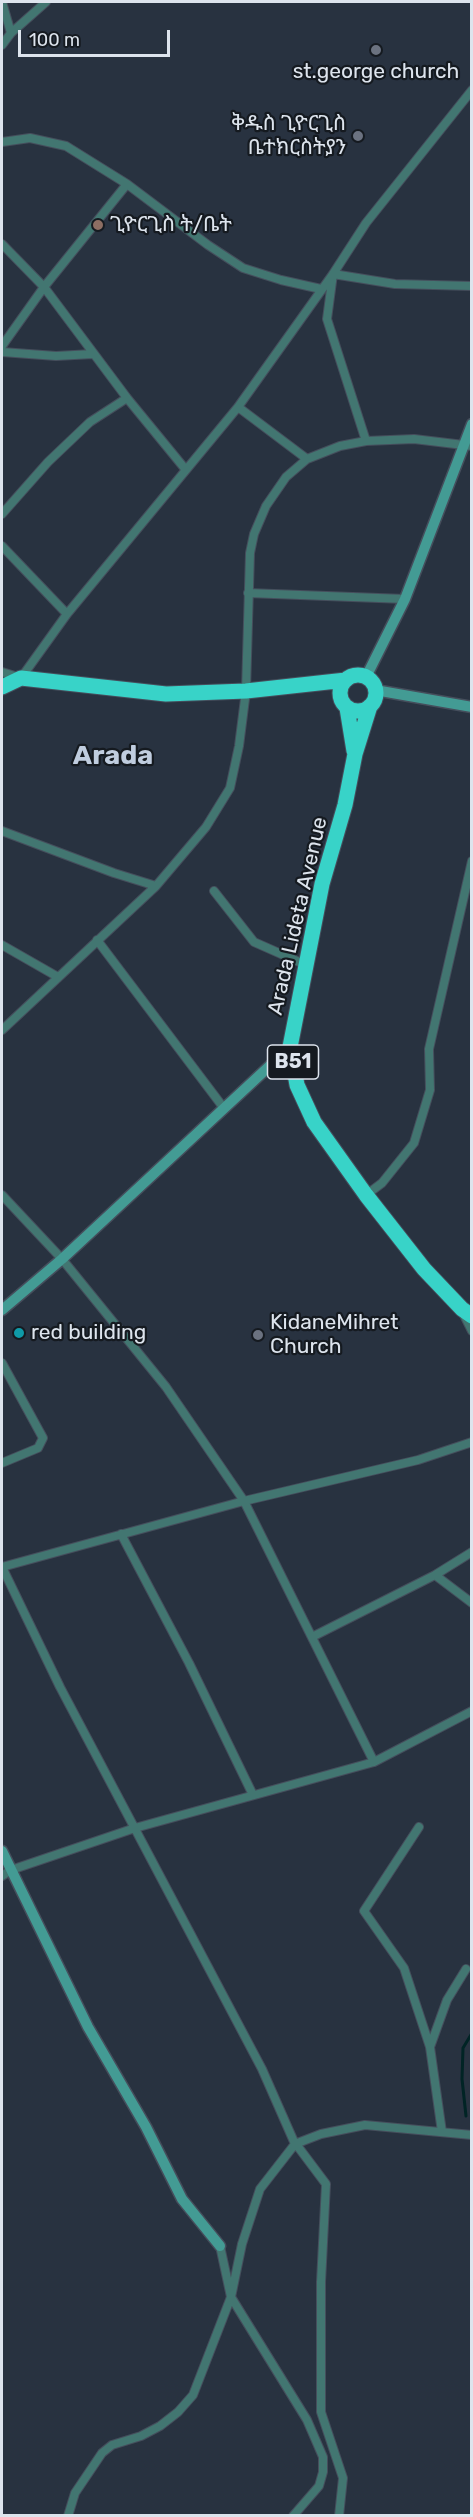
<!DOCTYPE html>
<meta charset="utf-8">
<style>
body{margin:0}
#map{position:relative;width:473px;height:2517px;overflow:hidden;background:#283240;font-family:Rubik,sans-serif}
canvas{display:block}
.frame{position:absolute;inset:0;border:3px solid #dde4ed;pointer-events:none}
.scale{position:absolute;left:18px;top:30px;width:152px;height:27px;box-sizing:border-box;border:3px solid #dde4ed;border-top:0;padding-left:8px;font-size:18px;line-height:21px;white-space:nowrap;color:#dde4ed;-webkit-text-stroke:4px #151a20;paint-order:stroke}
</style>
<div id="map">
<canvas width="473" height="2517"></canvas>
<div class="frame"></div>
<div class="scale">100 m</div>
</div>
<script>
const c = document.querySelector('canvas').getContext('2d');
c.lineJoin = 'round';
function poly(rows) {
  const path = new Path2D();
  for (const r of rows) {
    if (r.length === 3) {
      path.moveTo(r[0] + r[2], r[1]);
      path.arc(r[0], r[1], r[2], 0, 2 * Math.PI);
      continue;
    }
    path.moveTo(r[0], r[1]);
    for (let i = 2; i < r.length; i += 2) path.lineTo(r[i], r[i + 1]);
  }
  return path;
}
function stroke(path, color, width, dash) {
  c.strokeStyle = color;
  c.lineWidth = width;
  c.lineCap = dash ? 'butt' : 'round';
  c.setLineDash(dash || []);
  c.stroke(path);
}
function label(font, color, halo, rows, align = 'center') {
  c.font = font + ' Rubik,"Noto Sans Ethiopic",sans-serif';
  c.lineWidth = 4.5;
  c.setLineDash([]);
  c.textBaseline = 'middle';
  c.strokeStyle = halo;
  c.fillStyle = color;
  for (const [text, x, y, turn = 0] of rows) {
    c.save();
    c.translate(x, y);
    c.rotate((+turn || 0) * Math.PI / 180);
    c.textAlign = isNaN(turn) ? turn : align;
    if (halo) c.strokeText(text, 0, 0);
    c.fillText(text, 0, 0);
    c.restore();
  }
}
stroke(poly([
 [466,2116,462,2079,463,2048,472,2033]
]), '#012425', 3);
const street = poly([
 [2,2,11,33],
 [2,45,11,33,46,2],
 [2,142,30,138,66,146,127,184,208,245,243,268,281,280,321,289],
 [2,244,44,287,127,398,186,470],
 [2,346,44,287,127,184],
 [2,352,56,356,93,354],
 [238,407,307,459],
 [366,441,327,319,333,274,395,284,472,286],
 [2,514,48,462,90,422,127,398],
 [2,546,67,614],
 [248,593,405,599],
 [2,672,21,678,67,614,238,407,333,274,366,223,472,90],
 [2,831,114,873,156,886],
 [214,891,254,942,306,965],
 [97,940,223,1107],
 [2,945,58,977],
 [2,1030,156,886,206,827,230,788,239,746,246,691,250,553,254,534,266,506,286,477,307,459,340,446,366,441,414,439,472,446],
 [2,1195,62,1259,166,1387,244,1501,374,1762],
 [366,1195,382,1183,414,1143,430,1090,429,1049,472,861],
 [463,1313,472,1331],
 [2,1363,43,1438,38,1448,2,1463],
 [121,1534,189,1663,253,1795],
 [2,1567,60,1687,262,2069,295,2144],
 [2,1567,244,1501,418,1460,472,1442],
 [435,1575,472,1603],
 [312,1637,435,1575,472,1552],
 [419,1827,364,1911,404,1968,430,2047],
 [2,1876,11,1870,135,1828,374,1762,472,1711],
 [442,2132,430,2047,447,2000,466,1969],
 [296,2144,326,2184,321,2282,321,2412,343,2478,339,2516],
 [220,2246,231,2297,307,2420,323,2457,323,2472,319,2486,293,2516],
 [68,2516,75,2493,102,2453,112,2445,141,2436,160,2426,178,2412,193,2395,231,2297,242,2244,260,2189,295,2144,321,2134,365,2125,472,2135]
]);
const secondary = poly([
 [366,677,405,599,472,424],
 [375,690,472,707],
 [2,1310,62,1259,290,1047],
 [2,1851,88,2027,146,2127,182,2199,220,2246]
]);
const highway = poly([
 [358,693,18],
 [2,687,21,678,166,694,246,691,346,680],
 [370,706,355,754,345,805,322,884,290,1047,297,1085,314,1122,366,1195,424,1269,462,1309,472,1316],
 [347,708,354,751]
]);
stroke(street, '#454e5c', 10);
stroke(secondary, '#454e5c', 13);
stroke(highway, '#454e5c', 17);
stroke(street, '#427671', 8);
stroke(secondary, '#439b94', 10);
stroke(highway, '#38d3c8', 15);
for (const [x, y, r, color] of [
 [376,50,6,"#6b7280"],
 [358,136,6,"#6b7280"],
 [98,225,6,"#8d6e63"],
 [19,1333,6,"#0f9aa8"],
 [258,1335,6,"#6b7280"]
]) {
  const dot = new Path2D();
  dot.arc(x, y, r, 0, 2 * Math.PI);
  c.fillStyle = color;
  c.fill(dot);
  stroke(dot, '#151a20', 2);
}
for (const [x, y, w] of [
 [293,1062,51]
]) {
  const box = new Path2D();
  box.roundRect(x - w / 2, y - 17, w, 34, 4.5);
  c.fillStyle = '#151a20';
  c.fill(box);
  stroke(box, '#dde4ed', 1.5);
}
label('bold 20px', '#dde4ed', null, [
 ["B51",293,1062]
]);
label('21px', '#dde4ed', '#151a20', [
 ["st.george church",376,72,"center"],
 ["ቅዱስ ጊዮርጊስ",346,124,"right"],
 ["ቤተክርስትያን",346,148,"right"],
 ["ጊዮርጊስ ት/ቤት",110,225],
 ["KidaneMihret",270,1323],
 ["Church",270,1347],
 ["red building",31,1333]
], 'left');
label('21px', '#dde4ed', '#151a20', [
 ["Arada Lideta Avenue",298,916,-77]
]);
label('bold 27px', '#c0cddf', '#151a20', [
 ["Arada",113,756]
]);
</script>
